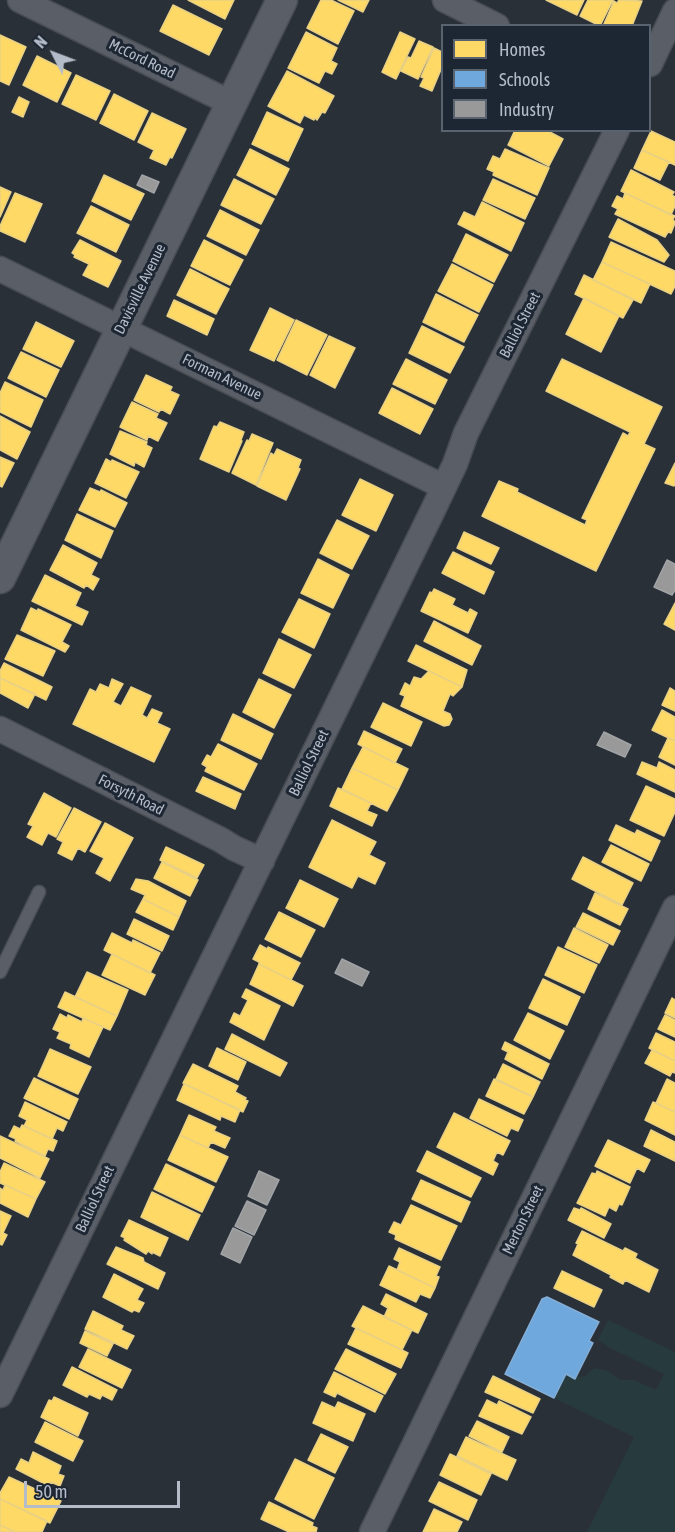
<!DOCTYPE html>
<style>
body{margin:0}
#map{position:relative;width:675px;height:1532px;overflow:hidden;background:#2a3038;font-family:"Asap Condensed",sans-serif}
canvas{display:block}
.legend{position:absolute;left:441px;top:24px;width:210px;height:108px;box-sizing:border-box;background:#1d2633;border:2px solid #59626f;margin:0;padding:8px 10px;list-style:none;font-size:18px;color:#b4bcc9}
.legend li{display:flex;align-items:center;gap:12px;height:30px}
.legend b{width:30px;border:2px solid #59626f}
.north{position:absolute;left:24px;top:24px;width:60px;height:60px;-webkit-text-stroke:4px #1d2633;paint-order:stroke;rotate:312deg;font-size:16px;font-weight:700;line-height:24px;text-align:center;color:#b4bcc9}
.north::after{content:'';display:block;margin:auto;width:21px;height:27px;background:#b4bcc9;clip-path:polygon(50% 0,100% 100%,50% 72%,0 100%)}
.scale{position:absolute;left:24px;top:1481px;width:156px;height:27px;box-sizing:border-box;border:3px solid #b4bcc9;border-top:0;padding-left:8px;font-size:18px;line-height:21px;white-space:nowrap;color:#b4bcc9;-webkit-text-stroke:4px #1d2633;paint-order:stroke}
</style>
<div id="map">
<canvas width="675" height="1532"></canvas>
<ul class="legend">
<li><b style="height:16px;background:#ffd966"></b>Homes</li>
<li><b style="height:16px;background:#6fa8dc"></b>Schools</li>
<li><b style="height:16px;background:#999"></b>Industry</li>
</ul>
<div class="north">N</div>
<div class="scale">50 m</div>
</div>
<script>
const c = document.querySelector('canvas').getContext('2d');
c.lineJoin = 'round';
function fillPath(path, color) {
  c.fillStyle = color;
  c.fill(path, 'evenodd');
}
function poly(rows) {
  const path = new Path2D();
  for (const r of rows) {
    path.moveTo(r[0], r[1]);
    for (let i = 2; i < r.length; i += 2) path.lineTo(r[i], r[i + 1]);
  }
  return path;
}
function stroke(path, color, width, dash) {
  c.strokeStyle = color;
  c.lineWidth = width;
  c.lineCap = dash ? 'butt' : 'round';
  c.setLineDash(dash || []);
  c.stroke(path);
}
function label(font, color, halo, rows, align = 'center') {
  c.font = font + ' "Asap Condensed",sans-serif';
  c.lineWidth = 6;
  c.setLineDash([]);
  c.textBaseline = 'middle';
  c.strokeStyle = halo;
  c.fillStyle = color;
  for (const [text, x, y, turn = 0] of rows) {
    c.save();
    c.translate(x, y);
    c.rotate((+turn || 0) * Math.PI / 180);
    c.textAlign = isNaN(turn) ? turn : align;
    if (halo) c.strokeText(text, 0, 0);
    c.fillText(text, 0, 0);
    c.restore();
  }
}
fillPath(poly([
 [608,1320,675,1352,675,1532,587,1532,634,1437,554,1398,566,1374,575,1379,577,1376,580,1377,585,1376,594,1368,608,1371,620,1380,634,1380,656,1390,664,1374,612,1349,598,1340]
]), '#273a3e');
const homes = poly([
 [188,0,234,0,225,19,188,0],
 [321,0,331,0,354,11,338,44,307,28,321,0],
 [338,0,369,0,363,12,338,0],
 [546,0,584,0,577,15,546,0],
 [588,0,613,0,600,26,580,16,588,0],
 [619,0,642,1,632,26,603,26,614,1,617,3,619,0],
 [173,5,222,29,209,55,160,31,173,5],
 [306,32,337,48,331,61,337,64,332,74,325,71,319,83,288,68,306,32],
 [400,32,415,39,396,79,382,72,400,32],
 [0,35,26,47,9,85,0,81,0,35],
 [419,41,433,47,418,79,401,71,408,57,411,58,419,41],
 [434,48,442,52,442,67,432,91,420,86,424,78,421,77,434,48],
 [37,56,71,73,57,102,23,85,37,56],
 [287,71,334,96,325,113,322,112,317,120,315,118,314,120,304,115,300,123,268,106,287,71],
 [76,75,110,91,96,120,62,104,76,75],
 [114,94,148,111,134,140,100,123,114,94],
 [19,97,29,102,23,117,12,112,19,97],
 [267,112,303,129,288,161,252,144,267,112],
 [152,113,186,129,172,158,170,157,166,165,150,158,154,150,138,142,152,113],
 [515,130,546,130,563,139,549,166,508,145,515,130],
 [651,131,675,142,675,165,642,150,651,131],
 [250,149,289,169,276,195,237,175,250,149],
 [505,149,549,168,537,195,493,175,494,172,487,169,493,156,500,159,505,149],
 [642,150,669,162,660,180,634,168,642,150],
 [631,170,674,192,672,195,675,197,675,206,671,215,621,191,631,170],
 [104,175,144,194,131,220,92,201,104,175],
 [234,179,274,199,261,224,221,205,234,179],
 [493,179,535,198,525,219,483,200,493,179],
 [0,187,11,192,0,217,0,187],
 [15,193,42,204,25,242,0,231,0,226,15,193],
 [625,193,675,216,673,219,675,223,671,233,668,232,665,237,615,214,618,209,612,206,617,196,623,199,625,193],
 [482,202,524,223,511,251,458,224,464,212,475,217,482,202],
 [91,206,129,225,116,252,77,233,91,206],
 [220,210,259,230,246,255,207,236,220,210],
 [618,219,657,240,669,255,664,262,609,237,618,219],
 [466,234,508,255,494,282,453,261,466,234],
 [80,240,121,261,108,287,83,275,89,264,74,257,75,255,72,253,80,240],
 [204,240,243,260,230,285,191,266,204,240],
 [611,242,675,271,675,286,671,294,602,262,611,242],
 [602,262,650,284,641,303,593,280,602,262],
 [452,264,493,285,479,312,438,291,452,264],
 [190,269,229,289,216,314,177,295,190,269],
 [584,275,633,300,623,318,575,294,584,275],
 [436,294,478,315,464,342,423,322,436,294],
 [584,298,619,316,601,352,566,334,584,298],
 [174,300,214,319,207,335,167,316,174,300],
 [270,308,294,320,274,361,250,350,270,308],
 [296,320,327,335,307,375,277,360,296,320],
 [36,322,74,341,61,367,23,349,36,322],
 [422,326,464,347,450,373,409,353,422,326],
 [329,336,355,348,335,388,310,375,329,336],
 [21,352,59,370,46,397,8,378,21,352],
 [406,359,447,380,435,404,393,384,406,359],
 [562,359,662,407,644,444,655,449,596,571,482,516,499,481,518,489,517,492,585,525,587,520,582,518,623,433,628,436,630,432,546,391,562,359],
 [146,375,172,387,170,391,179,395,170,414,161,409,159,412,134,400,146,375],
 [5,382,43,400,31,427,0,412,0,393,5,382],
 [392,388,433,409,420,434,379,413,392,388],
 [132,402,158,414,156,418,167,423,158,441,148,436,147,440,120,427,132,402],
 [0,416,30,432,17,459,0,450,0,416],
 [220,422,244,432,241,440,242,441,229,472,200,459,214,426,217,427,220,422],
 [120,431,147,442,146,445,152,448,144,467,135,462,134,466,110,454,120,431],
 [252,434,273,443,256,485,232,473,247,440,249,441,252,434],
 [277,449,301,460,298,468,300,469,286,500,257,486,271,453,274,455,277,449],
 [0,457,14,463,2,487,0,486,0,457],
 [106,459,111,462,112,460,139,472,126,498,95,483,106,459],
 [675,463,675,484,674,486,665,483,675,463],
 [360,479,393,495,376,531,342,515,360,479],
 [90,488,100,492,101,490,127,503,115,527,79,510,90,488],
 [77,514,113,531,101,558,65,540,77,514],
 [337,520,369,536,352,569,320,553,337,520],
 [464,532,499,548,491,564,457,548,464,532],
 [63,545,97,563,91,575,99,579,93,590,86,585,84,588,50,570,63,545],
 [453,552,494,572,484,594,442,573,453,552],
 [318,559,349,575,333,608,301,593,318,559],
 [45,575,81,593,75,606,88,612,82,625,32,601,45,575],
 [434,589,455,599,452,605,468,613,470,609,477,613,468,633,421,611,430,592,432,593,434,589],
 [299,599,330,614,314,648,282,632,299,599],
 [675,603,675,630,664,624,675,603],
 [31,608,37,611,38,609,71,625,62,642,69,646,65,652,21,630,31,608],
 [434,621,481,646,472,665,424,641,434,621],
 [17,635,55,651,43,676,5,659,17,635],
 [279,639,311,655,294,688,263,673,279,639],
 [416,645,467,670,462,687,408,661,416,645],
 [4,663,52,687,46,700,0,678,0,671,4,663],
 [429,671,462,687,453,696,450,694,443,711,450,714,452,719,449,725,444,726,401,706,405,696,400,694,405,683,410,686,414,677,421,679,429,671],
 [0,678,35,694,28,708,0,693,0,678],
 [112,679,123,684,113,702,121,706,131,687,151,696,142,715,147,718,152,709,162,713,157,723,170,729,154,762,73,724,90,689,96,692,100,684,109,688,112,679],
 [259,679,291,695,274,728,243,712,259,679],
 [670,688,675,691,675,711,662,705,670,688],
 [383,703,422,722,411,746,371,727,383,703],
 [662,710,675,717,675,741,652,730,662,710],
 [233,714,273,734,261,759,221,740,233,714],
 [364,731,402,749,395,763,358,744,364,731],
 [668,738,675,741,675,765,659,757,668,738],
 [218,744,257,764,244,790,205,771,207,767,202,764,207,755,211,757,218,744],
 [363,747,408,769,398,790,352,768,363,747],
 [642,762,657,768,659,762,675,770,675,792,637,774,642,762],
 [352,768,398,790,387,811,342,789,352,768],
 [203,777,241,794,235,809,196,791,203,777],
 [646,786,675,799,675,812,664,836,630,820,646,786],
 [338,788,371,803,367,811,377,815,372,826,330,806,338,788],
 [44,793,71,808,56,837,48,833,42,845,27,837,33,826,28,824,44,793],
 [74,808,101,822,85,852,78,848,72,860,58,853,63,842,57,839,74,808],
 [332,820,376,842,369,855,385,863,375,884,358,876,352,888,309,867,332,820],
 [105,823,133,838,110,881,96,873,104,858,90,851,105,823],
 [616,825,635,834,637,830,660,841,651,861,609,840,616,825],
 [611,845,649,864,641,881,602,862,611,845],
 [166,847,204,865,197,878,160,860,166,847],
 [583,857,633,883,622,905,572,879,583,857],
 [162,862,198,880,190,896,154,878,162,862],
 [136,879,148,881,186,901,179,917,143,899,145,895,131,889,136,879],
 [300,880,338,899,324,927,286,908,300,880],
 [595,893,628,909,620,925,588,909,595,893],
 [143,899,179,917,173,930,136,912,143,899],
 [279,912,315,930,301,957,265,939,279,912],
 [583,913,620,931,613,945,576,927,583,913],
 [134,919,169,936,162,951,127,934,134,919],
 [574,928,608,945,599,963,565,947,574,928],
 [112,933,132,943,133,940,160,953,150,973,104,950,112,933],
 [260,945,267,949,268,947,300,963,291,980,259,964,259,962,253,959,260,945],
 [558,947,597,965,584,993,545,975,558,947],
 [112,954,155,975,145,995,102,975,112,954],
 [259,964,303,986,293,1006,250,984,259,964],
 [87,972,128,990,117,1016,75,997,87,972],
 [543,979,580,997,567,1025,529,1008,543,979],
 [246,989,280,1006,264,1040,230,1022,234,1013,240,1016,248,1000,242,997,246,989],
 [65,992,117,1016,110,1030,58,1007,65,992],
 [672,998,675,1000,675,1018,665,1013,672,998],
 [528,1013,564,1031,550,1059,514,1040,528,1013],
 [60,1014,67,1018,68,1015,82,1022,83,1018,103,1027,89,1057,70,1048,71,1044,57,1038,60,1032,53,1029,60,1014],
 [665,1015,675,1020,675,1037,658,1029,665,1015],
 [656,1033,675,1042,675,1061,649,1048,656,1033],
 [232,1034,287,1063,280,1076,225,1049,232,1034],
 [505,1042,549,1064,542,1079,505,1059,508,1052,502,1049,505,1042],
 [217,1048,246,1062,238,1080,209,1066,217,1048],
 [50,1049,91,1067,78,1094,38,1076,50,1049],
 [652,1050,675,1061,675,1073,672,1072,670,1076,645,1063,652,1050],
 [193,1064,238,1086,235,1092,246,1098,245,1100,248,1101,243,1112,183,1083,193,1064],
 [503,1064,540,1082,533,1097,496,1079,503,1064],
 [34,1078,78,1099,69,1119,24,1098,34,1078],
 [494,1079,533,1097,524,1114,486,1096,494,1079],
 [667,1079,675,1083,675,1112,656,1103,667,1079],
 [184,1084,240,1110,235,1122,221,1116,220,1120,177,1100,184,1084],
 [479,1099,523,1120,518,1131,511,1128,507,1136,470,1118,479,1099],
 [25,1102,67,1122,63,1131,57,1128,52,1139,24,1126,27,1120,19,1116,25,1102],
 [653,1102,675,1112,675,1135,645,1120,653,1102],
 [454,1113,510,1141,503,1155,497,1152,493,1161,498,1164,493,1175,437,1147,454,1113],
 [189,1115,216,1127,214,1131,230,1138,225,1148,211,1142,208,1148,180,1135,189,1115],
 [22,1125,57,1141,53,1151,48,1149,45,1156,15,1141,16,1139,9,1136,14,1126,20,1129,22,1125],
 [651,1130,675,1142,675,1161,644,1146,651,1130],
 [180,1135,228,1157,216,1182,168,1160,180,1135],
 [0,1136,49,1159,40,1178,0,1158,0,1136],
 [608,1140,650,1160,644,1172,637,1168,630,1183,595,1166,608,1140],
 [427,1151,481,1178,471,1197,417,1171,427,1151],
 [4,1163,45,1182,36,1199,0,1183,0,1172,4,1163],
 [166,1164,214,1187,202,1212,154,1189,166,1164],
 [597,1171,630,1187,622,1205,619,1204,616,1211,609,1207,605,1216,577,1203,592,1173,596,1174,597,1171],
 [421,1180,470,1202,461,1222,412,1199,421,1180],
 [5,1185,36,1199,28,1217,0,1203,0,1188,3,1190,5,1185],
 [152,1192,200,1215,188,1240,141,1217,152,1192],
 [411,1205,457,1226,441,1260,395,1239,396,1235,389,1232,394,1222,401,1225,411,1205],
 [574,1208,580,1210,581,1208,611,1224,604,1238,568,1220,574,1208],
 [0,1211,11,1216,3,1233,7,1235,2,1245,0,1244,0,1211],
 [129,1220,168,1238,160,1256,152,1252,152,1254,148,1251,146,1254,124,1240,125,1238,121,1236,129,1220],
 [582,1231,623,1251,625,1248,637,1254,635,1258,658,1270,649,1292,625,1280,623,1284,610,1277,611,1275,573,1255,578,1244,576,1243,582,1231],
 [116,1247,143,1258,144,1262,165,1273,158,1289,107,1264,116,1247],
 [399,1248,440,1267,436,1276,439,1277,435,1288,397,1270,400,1262,394,1259,399,1248],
 [389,1266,435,1288,430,1298,420,1294,416,1302,380,1285,389,1266],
 [562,1271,602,1290,594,1307,554,1288,562,1271],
 [114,1274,143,1289,137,1300,144,1303,139,1312,134,1310,132,1312,103,1297,114,1274],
 [386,1294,427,1314,418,1333,384,1317,388,1308,381,1304,386,1294],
 [363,1306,412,1330,402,1350,352,1326,363,1306],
 [93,1311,123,1326,121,1330,134,1336,127,1349,85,1329,93,1311],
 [356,1328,408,1353,401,1368,348,1344,356,1328],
 [85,1331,113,1344,107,1356,80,1343,85,1331],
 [88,1349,131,1370,122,1388,79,1367,88,1349],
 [346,1349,396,1374,385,1394,335,1369,346,1349],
 [72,1367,117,1390,112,1400,102,1395,100,1399,89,1394,87,1397,63,1385,72,1367],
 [334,1372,383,1396,375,1412,337,1393,335,1397,324,1392,334,1372],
 [493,1376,540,1399,533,1413,485,1392,493,1376],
 [54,1397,88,1413,78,1436,41,1417,49,1400,52,1401,54,1397],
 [487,1400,497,1405,499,1401,531,1417,522,1434,479,1416,487,1400],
 [322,1402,335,1408,338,1402,365,1414,353,1441,313,1423,322,1402],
 [477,1421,509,1437,502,1452,469,1436,477,1421],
 [45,1422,83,1441,73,1461,35,1442,45,1422],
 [321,1434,348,1447,335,1473,308,1460,321,1434],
 [466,1437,516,1460,507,1480,457,1456,466,1437],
 [33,1452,61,1466,58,1474,64,1476,60,1486,51,1482,49,1486,16,1469,21,1459,29,1463,33,1452],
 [450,1454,491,1474,481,1495,440,1475,450,1454],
 [295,1459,334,1478,314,1519,275,1499,295,1459],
 [9,1477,61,1501,50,1523,0,1499,0,1493,9,1477],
 [439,1482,477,1500,468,1520,429,1501,439,1482],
 [0,1499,47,1521,42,1532,15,1532,0,1525,0,1499],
 [269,1502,313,1523,312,1526,317,1528,316,1532,289,1532,261,1519,269,1502],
 [434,1509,462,1522,457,1532,423,1532,434,1509],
 [0,1525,15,1532,0,1532,0,1525]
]);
fillPath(homes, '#ffd966');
stroke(homes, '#e8d084', 1.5);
const schools = poly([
 [547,1297,599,1322,589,1341,593,1343,575,1379,566,1374,554,1398,505,1374,542,1299,547,1297]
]);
fillPath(schools, '#6fa8dc');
stroke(schools, '#84aed6', 1.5);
const industry = poly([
 [142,175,159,182,154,193,137,185,142,175],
 [667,560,675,564,675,590,672,595,654,587,667,560],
 [604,732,631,745,625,757,597,745,604,732],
 [342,959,369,972,362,986,335,973,342,959],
 [259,1171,279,1180,267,1205,248,1196,259,1171],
 [247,1201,266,1210,254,1235,235,1226,247,1201],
 [233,1228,252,1237,240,1263,221,1254,233,1228]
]);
fillPath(industry, '#999');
stroke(industry, '#a1a4a7', 1.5);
const service = poly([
 [0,972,39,892]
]);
const minor = poly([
 [20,0,231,103],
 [445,0,497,26],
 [650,64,675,11],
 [0,269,444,487],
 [0,729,221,840,234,848,262,861],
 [0,1395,433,510,455,464,466,433,617,130],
 [372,1532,675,908]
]);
const tertiary = poly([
 [0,578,282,0]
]);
stroke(service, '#484c53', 15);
stroke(minor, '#484c53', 27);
stroke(tertiary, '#484c53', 33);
stroke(service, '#5a5e66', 12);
stroke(minor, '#5a5e66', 24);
stroke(tertiary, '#5a5e66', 30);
label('15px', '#b4bcc9', '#1d2633', [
 ["McCord Road",142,59,26],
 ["Davisville Avenue",140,289,-64],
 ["Balliol Street",520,325,-63],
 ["Forman Avenue",222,377,26],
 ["Balliol Street",309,763,-64],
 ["Forsyth Road",131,795,27],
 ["Balliol Street",95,1199,-65],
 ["Merton Street",523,1220,-64]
]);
</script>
